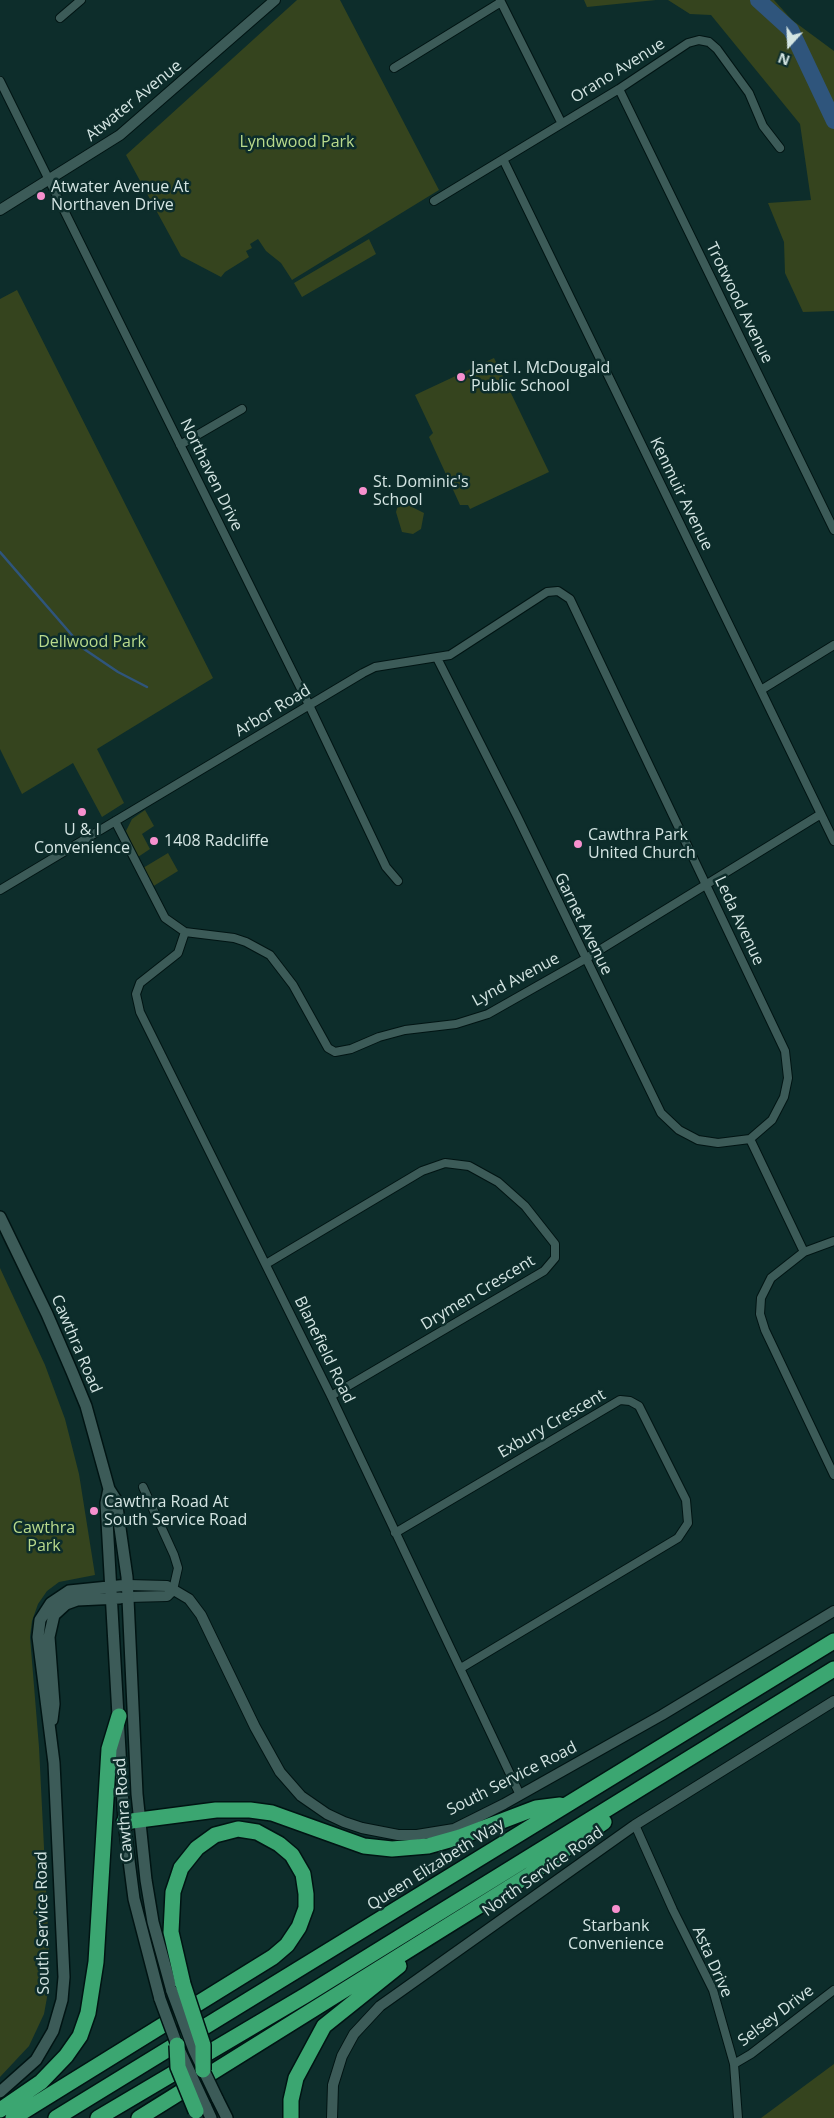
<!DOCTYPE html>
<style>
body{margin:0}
#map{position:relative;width:834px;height:2118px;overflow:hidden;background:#0d2d2b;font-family:"Open Sans",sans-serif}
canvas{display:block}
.north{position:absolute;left:764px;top:20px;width:50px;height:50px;-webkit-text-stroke:4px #0d2d2b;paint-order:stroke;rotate:200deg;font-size:14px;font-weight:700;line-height:20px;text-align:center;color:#d4e5e3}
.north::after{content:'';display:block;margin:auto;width:18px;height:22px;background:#d4e5e3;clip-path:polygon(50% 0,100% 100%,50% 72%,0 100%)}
</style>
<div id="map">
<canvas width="834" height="2118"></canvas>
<div class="north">N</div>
</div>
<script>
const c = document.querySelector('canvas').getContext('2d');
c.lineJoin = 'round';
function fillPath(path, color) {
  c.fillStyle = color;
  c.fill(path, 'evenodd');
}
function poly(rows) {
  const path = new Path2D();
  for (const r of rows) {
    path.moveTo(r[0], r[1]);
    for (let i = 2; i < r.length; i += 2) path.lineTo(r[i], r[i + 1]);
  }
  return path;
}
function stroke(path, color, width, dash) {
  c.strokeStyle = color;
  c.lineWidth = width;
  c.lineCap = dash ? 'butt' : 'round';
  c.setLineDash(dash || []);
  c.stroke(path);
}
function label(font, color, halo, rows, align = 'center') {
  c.font = font + ' "Open Sans",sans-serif';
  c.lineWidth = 5;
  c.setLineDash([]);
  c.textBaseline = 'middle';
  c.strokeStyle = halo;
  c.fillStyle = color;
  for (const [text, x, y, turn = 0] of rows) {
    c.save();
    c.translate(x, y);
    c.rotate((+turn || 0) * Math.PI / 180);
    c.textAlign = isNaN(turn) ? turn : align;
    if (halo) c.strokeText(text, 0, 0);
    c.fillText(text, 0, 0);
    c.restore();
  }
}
fillPath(poly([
 [297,0,340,0,439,190,292,280,281,263,266,251,258,239,250,244,252,248,246,251,249,257,225,272,221,277,181,256,126,155],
 [584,0,656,0,587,7],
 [668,0,774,0,792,20,834,51,834,311,803,312,785,273,784,242,768,203,811,200,800,124,711,15,690,14],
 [369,239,376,254,302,297,294,283],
 [17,290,213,678,97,749,124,803,102,817,73,763,22,794,0,749,0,299],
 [494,358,549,472,470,509,468,505,460,505,429,437,433,433,415,395],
 [406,504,424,513,421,529,413,534,402,532,396,512,398,505],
 [145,810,154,826,142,834,150,849,138,857,126,831,132,819],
 [168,853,178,871,152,887,143,868],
 [0,1268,45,1365,65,1419,79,1474,95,1575,59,1582,47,1591,38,1604,32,1621,30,1637,39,1747,50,1969,48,1992,44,2014,29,2046,0,2077],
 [834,2064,834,2118,761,2118]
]), '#35441e');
stroke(poly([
 [0,552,84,649,118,672,147,687]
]), '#2f557c', 2.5);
stroke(poly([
 [758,0,791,30,834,121]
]), '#2f557c', 16);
const minor = poly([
 [500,0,561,122],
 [60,18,81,0],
 [394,68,501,2],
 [0,81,309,705,386,867,398,881],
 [619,89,834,530],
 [503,159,834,841],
 [434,201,619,89,688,43,699,40,709,42,717,49,749,93,763,126,780,148],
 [180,445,242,409],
 [761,690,834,645],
 [115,821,165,918,185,932,234,938,246,942,270,955,293,985,328,1048,335,1052,351,1049,379,1037,405,1030,456,1024,488,1014,585,959,821,814],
 [0,890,363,673,375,667,450,655,547,592,558,591,570,599,785,1051,788,1078,784,1097,772,1120,750,1139,718,1143,698,1140,679,1130,661,1113,517,816,437,658],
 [185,932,178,953,140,983,136,994,140,1012,331,1396,520,1795],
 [750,1139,804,1252],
 [834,1241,804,1252,771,1278,761,1298,760,1314,765,1330,834,1475],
 [266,1264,422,1171,445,1163,469,1166,498,1182,525,1206,555,1244,555,1258,544,1271,331,1396],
 [143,1487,174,1555,178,1568,173,1590],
 [395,1533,620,1400,630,1401,639,1406,686,1500,688,1523,678,1538,461,1668],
 [635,1825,673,1910,713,1990,734,2064,738,2118],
 [734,2064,751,2054,834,1990]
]);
const tertiary = poly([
 [0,210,120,135,275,0],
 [128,1585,167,1586,189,1599,201,1615,255,1727,280,1772,301,1796,327,1814,344,1822,362,1828,398,1835,417,1835,454,1829,504,1804,662,1715,834,1611],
 [128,1597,167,1596,173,1590],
 [332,2118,333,2085,342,2056,354,2034,380,2006,635,1825,834,1701]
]);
const secondary = poly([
 [0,1217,47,1314,72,1372,86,1406,109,1489,116,1500,127,1577,137,1794,146,1880,153,1922,172,1991],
 [109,1489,106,1503,124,1822,134,1899,160,1999],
 [52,1720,54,1704,49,1637,54,1615,66,1604,77,1600,120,1598],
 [0,2092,36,2060,53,2031,62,2000,64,1977,54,1763,38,1637,40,1620,51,1603,69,1591,128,1585],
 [217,2098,227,2118],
 [205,2105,211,2118]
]);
const motorway = poly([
 [124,1822,216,1810,250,1810,272,1813,364,1846,392,1849,428,1846,460,1837,536,1808,560,1805],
 [0,2110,41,2082,66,2056,80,2036,88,2013,96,1962,109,1749,119,1716],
 [13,2118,273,1957,287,1945,299,1927,306,1908,306,1894,303,1874,292,1855,279,1844,257,1832,238,1829,215,1835,197,1848,181,1868,173,1892,171,1932,183,1984],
 [56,2118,834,1641],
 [98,2118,306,1995,834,1669],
 [139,2118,529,1875,604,1822],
 [291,2118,291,2100,296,2078,324,2026,399,1966]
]);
stroke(minor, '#001413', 10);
stroke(tertiary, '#001413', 12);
stroke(secondary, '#001413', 14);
stroke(motorway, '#001413', 18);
stroke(minor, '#3c5b58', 8);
stroke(tertiary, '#3c5b58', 10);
stroke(secondary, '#3c5b58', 11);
stroke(motorway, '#3ba671', 15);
const secondaryBridge = poly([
 [172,1991,194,2050,217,2098],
 [160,1999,177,2045,205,2105]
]);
const motorwayBridge = poly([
 [183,1984,203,2045,203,2070],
 [177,2045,178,2067,196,2111]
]);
stroke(secondaryBridge, '#001413', 14, []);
stroke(motorwayBridge, '#001413', 18, []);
stroke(secondaryBridge, '#3c5b58', 11);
stroke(motorwayBridge, '#3ba671', 15);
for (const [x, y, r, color] of [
 [41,196,5,"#f790ce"],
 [461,377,5,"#f790ce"],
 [363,491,5,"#f790ce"],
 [82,812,5,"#f790ce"],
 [154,841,5,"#f790ce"],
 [578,844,5,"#f790ce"],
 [94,1511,5,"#f790ce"],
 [616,1909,5,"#f790ce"]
]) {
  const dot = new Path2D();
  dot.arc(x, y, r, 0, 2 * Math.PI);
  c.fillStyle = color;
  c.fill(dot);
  stroke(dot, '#0d2d2b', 2);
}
label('16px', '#d4e5e3', '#0d2d2b', [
 ["Orano Avenue",618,71,-32],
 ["Atwater Avenue",134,101,-39],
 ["Trotwood Avenue",739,303,64],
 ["Northaven Drive",211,475,64],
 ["Kenmuir Avenue",681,494,64],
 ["Arbor Road",273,711,-31],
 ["Leda Avenue",739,921,65],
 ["Garnet Avenue",583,924,64],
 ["Lynd Avenue",516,980,-28],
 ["Drymen Crescent",478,1293,-31],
 ["Cawthra Road",76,1344,67],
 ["Blanefield Road",324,1350,64],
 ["Exbury Crescent",552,1424,-30],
 ["South Service Road",512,1779,-27],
 ["Cawthra Road",124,1810,-94],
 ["Queen Elizabeth Way",436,1865,-32],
 ["North Service Road",543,1872,-35],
 ["South Service Road",43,1923,-91],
 ["Asta Drive",712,1962,66],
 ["Selsey Drive",776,2016,-37]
]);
label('16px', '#b9da8c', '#0d2d2b', [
 ["Lyndwood Park",297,142],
 ["Dellwood Park",92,642],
 ["Cawthra",44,1528],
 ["Park",44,1546]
]);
label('16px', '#d4e5e3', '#0d2d2b', [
 ["Atwater Avenue At",51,187],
 ["Northaven Drive",51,205],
 ["Janet I. McDougald",471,368],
 ["Public School",471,386],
 ["St. Dominic's",373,482],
 ["School",373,500],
 ["U & I",82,830,"center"],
 ["Convenience",82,848,"center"],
 ["Cawthra Park",588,835],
 ["United Church",588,853],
 ["1408 Radcliffe",164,841],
 ["Cawthra Road At",104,1502],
 ["South Service Road",104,1520],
 ["Starbank",616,1926,"center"],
 ["Convenience",616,1944,"center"]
], 'left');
</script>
